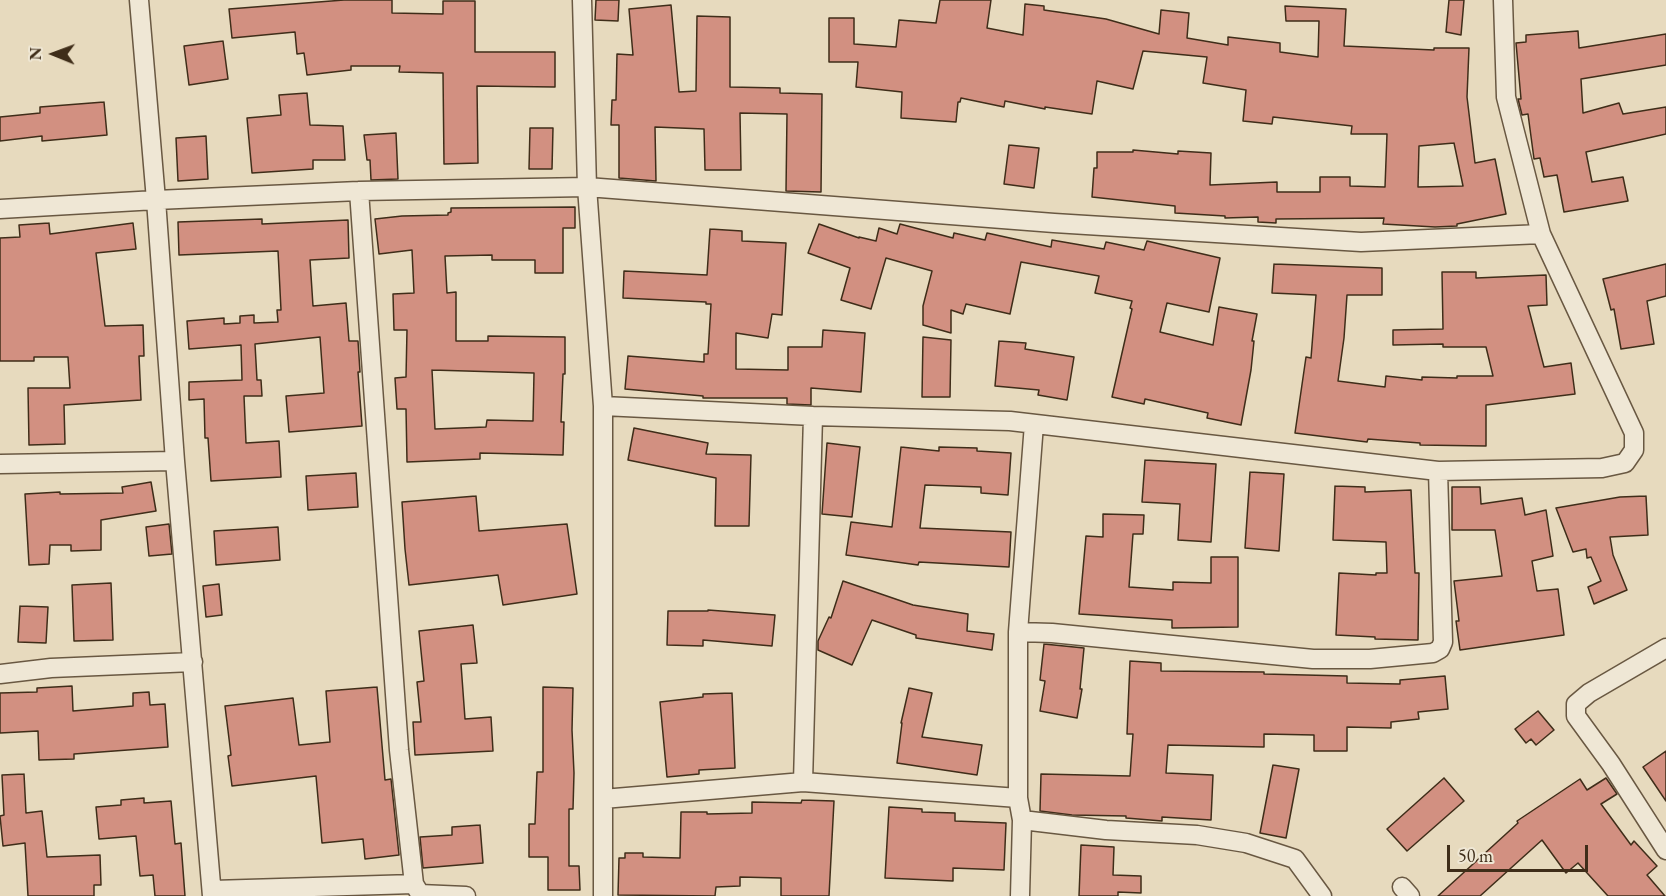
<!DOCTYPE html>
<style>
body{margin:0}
#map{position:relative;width:1666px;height:896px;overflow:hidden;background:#e7dabe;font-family:"EB Garamond",serif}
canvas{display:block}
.north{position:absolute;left:24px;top:24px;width:60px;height:60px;-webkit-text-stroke:4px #efe7d5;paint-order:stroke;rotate:271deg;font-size:16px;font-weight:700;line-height:24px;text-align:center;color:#3f2d19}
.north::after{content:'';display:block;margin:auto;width:21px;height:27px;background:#3f2d19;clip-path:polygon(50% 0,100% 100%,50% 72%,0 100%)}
.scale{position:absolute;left:1447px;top:845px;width:141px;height:27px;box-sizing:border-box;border:3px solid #3f2d19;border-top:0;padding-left:8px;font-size:18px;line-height:21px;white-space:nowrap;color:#3f2d19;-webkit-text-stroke:4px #efe7d5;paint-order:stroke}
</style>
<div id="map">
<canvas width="1666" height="896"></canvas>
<div class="north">N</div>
<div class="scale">50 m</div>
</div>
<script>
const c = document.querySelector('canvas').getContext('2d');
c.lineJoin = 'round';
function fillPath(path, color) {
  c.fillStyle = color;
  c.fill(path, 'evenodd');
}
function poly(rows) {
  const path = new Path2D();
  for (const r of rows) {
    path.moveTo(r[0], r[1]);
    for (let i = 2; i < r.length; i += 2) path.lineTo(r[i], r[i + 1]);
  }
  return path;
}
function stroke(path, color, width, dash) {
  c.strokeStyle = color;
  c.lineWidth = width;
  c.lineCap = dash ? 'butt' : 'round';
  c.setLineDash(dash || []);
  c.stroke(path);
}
const building = poly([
 [344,0,392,0,392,13,443,14,443,1,475,1,475,52,555,52,555,87,477,86,478,163,444,164,443,73,399,72,400,66,351,66,351,70,307,75,304,53,297,54,295,32,232,38,229,9,344,0],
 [596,0,619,0,618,21,595,20,596,0],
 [940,0,991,0,987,28,1023,35,1025,4,1044,6,1044,10,1106,19,1159,34,1161,10,1189,13,1187,38,1228,45,1228,37,1280,43,1280,52,1318,57,1319,21,1286,21,1285,6,1346,9,1344,46,1434,50,1434,48,1469,48,1467,97,1475,163,1495,159,1506,214,1457,224,1457,226,1435,227,1383,224,1384,218,1276,219,1276,223,1258,222,1258,217,1225,218,1225,216,1175,213,1175,206,1092,197,1094,168,1097,168,1097,152,1133,152,1133,150,1178,154,1178,151,1211,153,1210,185,1277,182,1277,192,1320,192,1320,177,1350,177,1350,186,1385,187,1387,134,1351,134,1352,126,1273,117,1272,124,1243,121,1246,90,1203,83,1207,57,1143,51,1133,89,1097,81,1092,114,1045,107,1045,109,1005,101,1004,107,961,98,960,102,958,102,956,122,901,118,902,92,856,87,858,62,829,62,829,18,854,18,854,44,896,47,899,20,936,23,940,0],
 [1454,143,1463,186,1418,187,1419,146,1454,143],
 [1449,0,1464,0,1461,35,1446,32,1449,0],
 [671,5,679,92,696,91,697,16,730,17,730,87,780,88,780,93,822,94,821,192,786,191,787,114,740,113,741,170,705,170,704,129,655,127,656,181,619,178,619,125,611,125,612,100,616,100,617,54,633,55,629,9,671,5],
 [1578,31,1579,48,1666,34,1666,65,1581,79,1583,113,1619,103,1623,114,1666,107,1666,134,1586,152,1592,182,1623,177,1628,201,1564,212,1557,175,1544,177,1540,158,1534,159,1528,114,1522,115,1518,99,1521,99,1516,43,1526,42,1526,35,1578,31],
 [223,41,228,79,189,85,184,46,223,41],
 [307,93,310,125,343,126,345,160,313,160,313,169,252,173,247,118,281,115,279,95,307,93],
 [104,102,107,135,42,141,42,136,0,141,0,117,40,113,40,107,104,102],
 [530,128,553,128,552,169,529,169,530,128],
 [396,133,398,179,371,180,370,160,367,160,364,135,396,133],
 [206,136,208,179,178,181,176,138,206,136],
 [1009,145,1039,148,1034,188,1004,184,1009,145],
 [575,207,575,228,563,228,563,273,535,273,535,260,492,260,492,255,445,256,447,293,456,292,456,341,488,341,488,336,565,337,565,374,563,374,561,422,564,422,563,455,480,453,480,459,407,462,406,409,397,409,395,378,406,377,407,330,394,330,393,294,414,293,412,250,379,254,375,219,402,216,448,215,448,213,451,212,451,208,575,207],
 [432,370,534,373,533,421,487,420,486,427,435,429,432,370],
 [262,219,262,224,348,220,349,258,310,260,313,306,346,303,349,341,358,341,360,372,358,372,362,426,289,432,286,396,324,393,320,337,255,344,257,380,261,380,262,396,244,396,246,443,279,441,281,477,211,481,208,438,205,438,204,399,189,400,189,382,242,380,241,345,189,349,187,321,224,318,224,324,240,323,240,316,254,315,254,323,278,322,277,310,281,310,278,251,179,255,178,222,262,219],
 [49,223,50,234,133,223,136,249,96,253,105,326,143,325,144,356,139,356,141,400,64,405,65,444,29,445,28,388,70,388,68,357,34,357,34,361,0,361,0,238,20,237,19,225,49,223],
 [819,224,859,238,859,237,876,241,879,228,897,234,900,224,953,238,954,233,985,240,987,233,1051,247,1052,240,1104,249,1106,242,1144,250,1147,241,1220,258,1209,312,1167,303,1160,332,1213,345,1219,307,1257,314,1252,341,1254,341,1251,370,1241,425,1207,418,1208,413,1145,399,1144,404,1112,397,1132,309,1130,308,1132,301,1095,293,1099,276,1021,262,1010,314,966,304,963,314,951,310,951,333,923,325,923,306,932,271,886,258,871,309,841,300,850,268,808,253,819,224],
 [710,229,742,231,742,241,786,243,782,315,772,314,768,338,736,333,736,369,788,370,788,347,822,347,823,330,865,333,861,392,811,388,811,405,787,404,787,398,703,398,703,396,625,389,628,356,704,362,704,354,708,354,711,304,706,304,706,302,623,298,624,271,707,275,710,229],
 [1274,264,1382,268,1382,295,1347,295,1344,338,1338,381,1385,387,1386,376,1422,380,1422,377,1457,378,1457,376,1493,376,1486,347,1443,347,1443,344,1393,345,1393,330,1443,329,1442,272,1476,272,1476,278,1546,275,1547,305,1528,306,1544,367,1571,363,1575,394,1486,405,1486,446,1420,445,1420,443,1368,439,1367,442,1295,433,1306,357,1311,358,1316,295,1272,293,1274,264],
 [1666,264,1666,296,1647,301,1654,344,1621,349,1614,309,1611,310,1603,279,1666,264],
 [923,337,951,340,950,397,922,397,923,337],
 [999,341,1026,343,1025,349,1074,357,1067,400,1038,395,1039,390,995,386,999,341],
 [634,428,708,443,706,454,751,455,749,526,715,526,716,478,628,460,634,428],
 [827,443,860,447,852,517,822,514,827,443],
 [901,447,939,451,939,447,977,448,977,451,1011,453,1008,495,981,493,981,487,925,485,920,528,1011,532,1009,567,919,562,918,565,846,555,851,522,892,527,901,447],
 [1145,460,1216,464,1211,542,1178,540,1180,504,1142,502,1145,460],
 [1250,472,1284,474,1279,551,1245,548,1250,472],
 [356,473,358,507,308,510,306,476,356,473],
 [151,482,156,511,101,520,101,550,71,551,71,545,50,545,49,564,29,565,25,494,60,492,60,494,123,493,122,487,151,482],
 [1335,486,1365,487,1365,492,1411,490,1415,573,1419,573,1418,640,1375,639,1375,637,1336,635,1339,573,1376,575,1376,573,1387,573,1386,542,1333,540,1335,486],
 [1452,487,1480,487,1481,504,1522,498,1525,515,1546,510,1553,556,1532,561,1537,591,1558,589,1564,635,1460,650,1456,621,1459,621,1454,581,1502,576,1495,530,1452,530,1452,487],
 [476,496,479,531,567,524,577,594,503,605,498,575,409,585,405,549,402,502,476,496],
 [1646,496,1648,535,1610,537,1613,555,1627,590,1594,604,1588,587,1601,581,1591,557,1587,558,1586,549,1573,552,1556,508,1620,497,1646,496],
 [1103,514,1144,515,1143,534,1133,534,1129,587,1173,590,1173,582,1211,583,1211,557,1238,557,1238,627,1172,628,1172,620,1079,614,1086,536,1103,537,1103,514],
 [169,524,172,554,149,556,146,527,169,524],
 [278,527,280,560,216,565,214,531,278,527],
 [843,581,913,605,968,614,967,631,994,634,992,650,916,638,916,635,872,620,852,665,818,650,818,641,829,617,831,618,843,581],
 [111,583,113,640,74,641,72,585,111,583],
 [219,584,222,615,206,617,203,586,219,584],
 [20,606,48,607,46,643,18,642,20,606],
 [708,610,775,615,772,646,703,640,703,646,667,645,668,611,708,611,708,610],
 [473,625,477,663,461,664,465,719,491,717,493,751,415,755,413,722,421,722,417,682,424,681,419,631,473,625],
 [1044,644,1084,648,1080,689,1082,689,1077,718,1040,711,1045,681,1040,680,1044,644],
 [1130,661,1161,663,1161,671,1264,672,1264,674,1347,676,1347,683,1400,684,1400,680,1445,676,1448,709,1418,712,1419,719,1391,722,1391,728,1347,727,1347,751,1314,751,1314,735,1264,734,1264,747,1168,745,1166,773,1213,775,1211,820,1162,817,1162,821,1126,818,1126,816,1072,815,1040,811,1041,774,1130,776,1133,734,1127,734,1130,661],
 [72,686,73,711,133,706,133,693,149,692,150,705,165,704,168,747,74,754,74,759,39,760,38,731,0,733,0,693,37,692,37,688,72,686],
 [377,687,385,780,391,779,399,855,365,859,363,839,322,843,316,776,232,786,228,756,231,755,225,706,293,698,299,745,330,742,326,691,377,687],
 [543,687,573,688,572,730,574,773,573,809,569,809,569,866,579,866,580,890,548,890,548,857,529,857,529,824,535,824,537,772,543,772,543,687],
 [909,688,932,693,922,737,982,745,977,775,897,763,902,723,901,723,909,688],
 [732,693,735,768,699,770,699,774,667,777,660,702,703,697,703,694,732,693],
 [1538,711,1554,730,1536,745,1531,739,1526,743,1515,729,1538,711],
 [1666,751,1666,801,1643,767,1666,751],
 [1273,765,1299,769,1286,838,1260,833,1273,765],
 [24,774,26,813,42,811,47,857,100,855,101,885,94,885,94,896,28,896,25,843,3,846,0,816,4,815,2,775,24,774],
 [1444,778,1464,801,1407,851,1387,829,1444,778],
 [1606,778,1617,794,1601,804,1631,845,1634,841,1657,866,1647,875,1665,896,1608,896,1578,863,1566,873,1542,840,1480,896,1438,896,1518,823,1517,821,1580,779,1587,790,1606,778],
 [144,798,144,803,171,801,175,844,181,843,185,896,155,896,153,875,140,876,136,836,99,839,96,807,121,805,121,800,144,798],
 [802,800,834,801,829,896,781,896,781,878,740,877,740,886,716,887,715,896,618,895,619,858,625,858,625,853,643,853,643,857,680,858,681,812,707,812,707,814,752,813,752,802,801,803,802,800],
 [889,807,922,809,922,812,955,813,955,821,1006,823,1004,870,953,868,953,881,885,878,889,807],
 [480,825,483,863,423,868,420,837,452,835,452,827,480,825],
 [1081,845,1114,847,1113,875,1141,876,1141,893,1118,892,1118,896,1079,896,1081,845]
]);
fillPath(building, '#d29081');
stroke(building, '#3f2d19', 1.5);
const minor = poly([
 [139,0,156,200,175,461,212,896],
 [582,0,587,187,603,406,603,896],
 [359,191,399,750,414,884],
 [0,209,156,200,359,191,587,187,1054,223,1361,242,1541,234],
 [603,406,813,416,1010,421,1438,471,1602,468,1625,463,1634,450,1634,433,1541,234,1506,97,1503,0],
 [1034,424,1018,632,1052,633,1313,659,1370,659,1433,653,1440,649,1443,642,1438,471],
 [0,464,175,461],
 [1018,632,1018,798,1022,820,1020,896],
 [1666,648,1589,693,1576,704,1576,716,1611,764,1666,850],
 [0,674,51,668,193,662],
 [803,782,813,416],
 [603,799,803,782,1018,798],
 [1022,820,1106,830,1197,835,1246,843,1295,859,1322,896],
 [1402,887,1410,896],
 [213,890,414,884,420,894,466,896]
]);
stroke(minor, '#695842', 21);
stroke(minor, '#efe7d5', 18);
</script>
